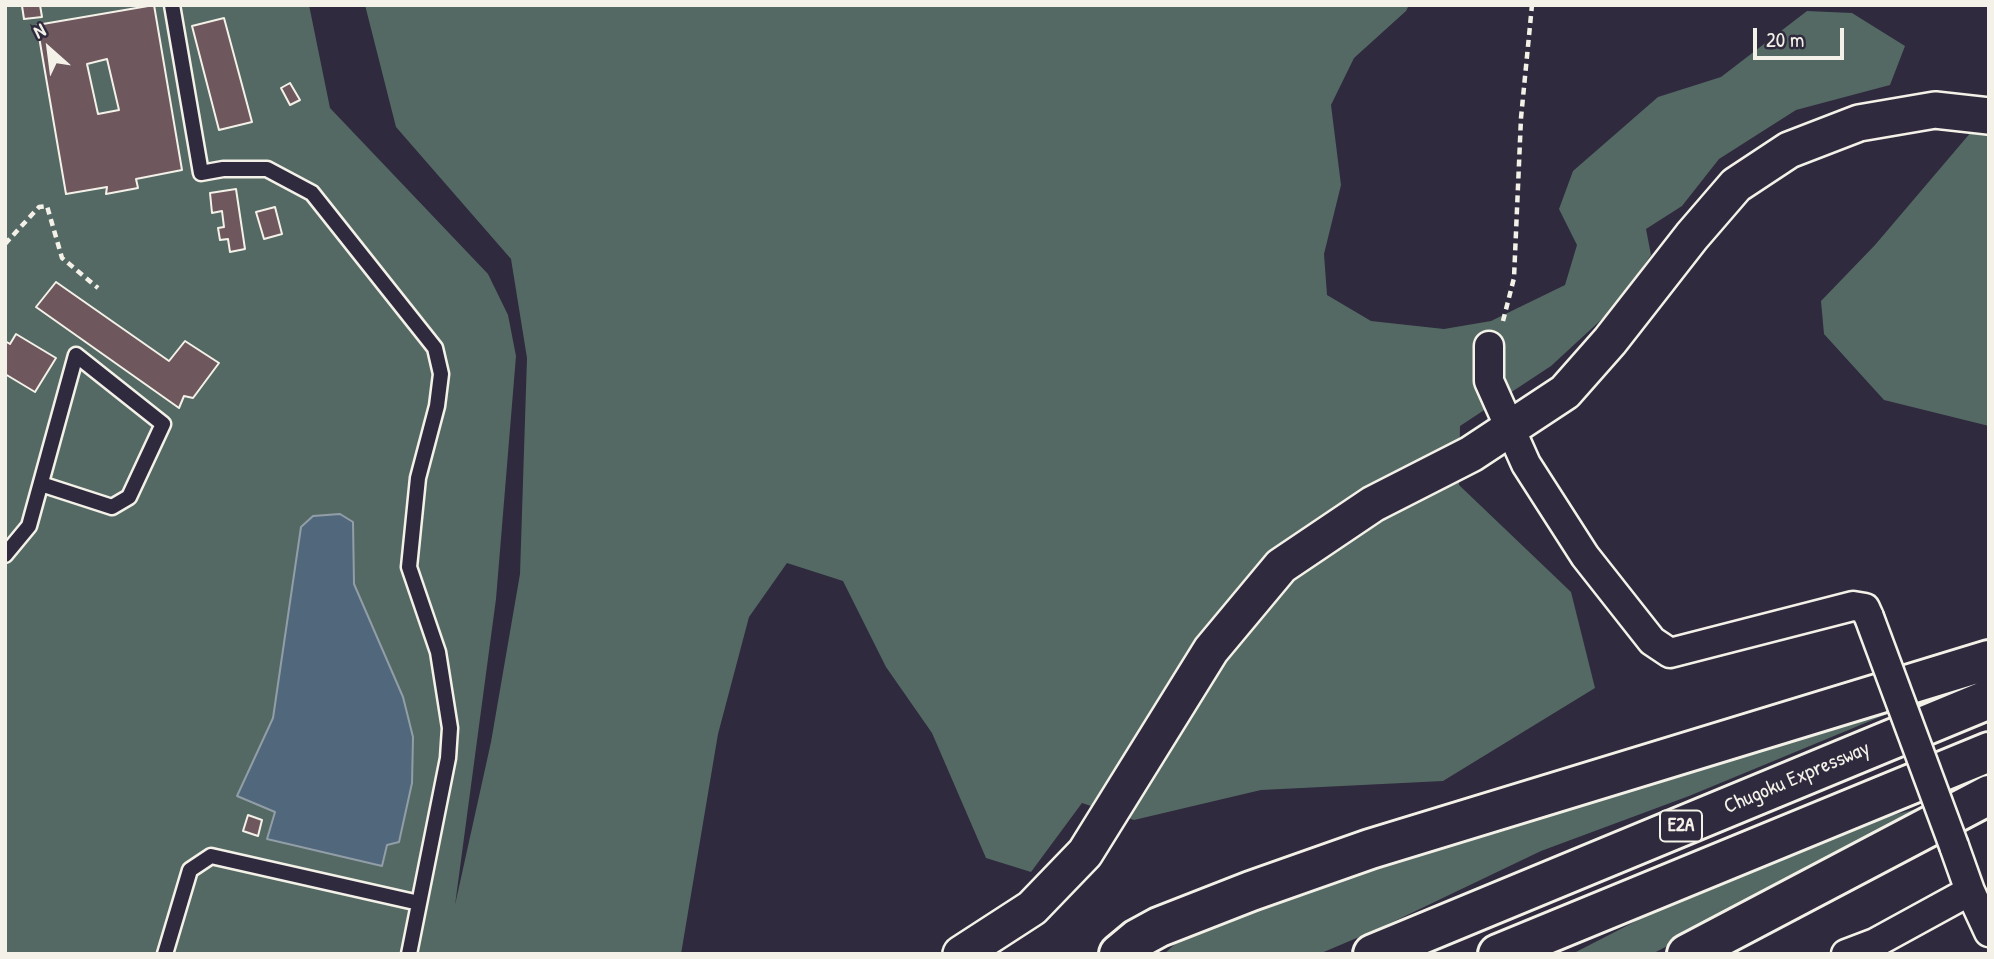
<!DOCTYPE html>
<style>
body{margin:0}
#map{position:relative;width:1994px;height:959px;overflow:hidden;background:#2f2a3d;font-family:"Patrick Hand",sans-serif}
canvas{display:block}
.frame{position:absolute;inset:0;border:7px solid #f4f1e8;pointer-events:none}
.north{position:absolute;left:14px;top:14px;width:70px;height:70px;-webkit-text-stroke:5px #2f2a3d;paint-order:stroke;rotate:332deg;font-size:19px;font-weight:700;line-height:28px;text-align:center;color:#f4f1e8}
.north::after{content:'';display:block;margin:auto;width:24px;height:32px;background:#f4f1e8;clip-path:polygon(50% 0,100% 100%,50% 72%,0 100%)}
.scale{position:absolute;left:1753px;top:28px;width:91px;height:32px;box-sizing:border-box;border:4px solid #f4f1e8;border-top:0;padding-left:9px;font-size:21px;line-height:24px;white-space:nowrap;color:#f4f1e8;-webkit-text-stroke:5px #2f2a3d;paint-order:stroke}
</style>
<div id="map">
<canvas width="1994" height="959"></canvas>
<div class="frame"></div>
<div class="north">N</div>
<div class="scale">20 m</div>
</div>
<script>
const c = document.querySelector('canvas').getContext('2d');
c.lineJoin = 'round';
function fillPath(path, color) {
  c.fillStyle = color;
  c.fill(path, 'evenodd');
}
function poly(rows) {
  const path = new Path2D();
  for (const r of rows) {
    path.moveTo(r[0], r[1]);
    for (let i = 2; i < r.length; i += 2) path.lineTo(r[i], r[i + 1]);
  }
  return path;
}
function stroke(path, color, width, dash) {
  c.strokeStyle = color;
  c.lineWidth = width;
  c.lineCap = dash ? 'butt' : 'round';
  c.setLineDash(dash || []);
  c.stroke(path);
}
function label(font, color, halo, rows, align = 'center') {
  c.font = font + ' "Patrick Hand",sans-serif';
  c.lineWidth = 5;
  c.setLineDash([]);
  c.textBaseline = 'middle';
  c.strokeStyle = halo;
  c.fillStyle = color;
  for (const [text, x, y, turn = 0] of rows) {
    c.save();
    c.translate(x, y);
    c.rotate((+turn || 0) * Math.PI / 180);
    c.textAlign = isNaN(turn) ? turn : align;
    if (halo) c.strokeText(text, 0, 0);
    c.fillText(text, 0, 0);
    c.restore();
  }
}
fillPath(poly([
 [5,5,309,5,330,108,488,274,508,315,516,356,496,599,455,905,491,742,520,574,527,358,511,259,396,127,365,5,1409,5,1406,11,1354,58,1331,105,1341,185,1324,254,1327,295,1371,321,1444,329,1491,321,1565,285,1577,245,1559,209,1573,171,1658,97,1721,77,1807,11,1852,13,1905,46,1890,85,1796,110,1719,159,1682,206,1646,229,1651,255,1615,307,1551,366,1460,426,1459,485,1571,592,1595,688,1443,781,1261,790,1134,820,1082,803,1031,872,986,858,932,733,886,667,843,581,787,563,749,617,718,734,681,954,5,954],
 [1989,111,1989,426,1884,400,1824,334,1821,301,1875,245],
 [1882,704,1887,714,1689,796,1541,851,1378,929,1319,954,1164,954,1185,935,1257,903],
 [1916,809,1919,815,1652,954,1572,954,1673,902,1878,819]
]), '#546964');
const water = poly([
 [340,514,353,522,354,584,403,697,413,737,412,783,399,842,387,845,382,866,267,839,275,812,237,796,273,718,301,527,313,516,340,514]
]);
fillPath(water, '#51677c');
stroke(water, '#929ea7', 2);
const building = poly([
 [40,5,42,17,24,19,22,6,40,5],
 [154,5,182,170,136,179,138,188,106,194,107,187,66,194,37,25,154,5],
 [107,59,119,110,98,114,87,64,107,59],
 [224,18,252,122,219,130,192,26,224,18],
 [290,83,300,100,290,105,281,88,290,83],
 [236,189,245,249,230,252,228,239,220,240,218,228,224,227,222,211,212,213,210,193,236,189],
 [275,207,282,234,264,239,256,212,275,207],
 [56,282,169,361,185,341,219,363,193,398,184,396,179,408,36,307,56,282],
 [16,334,56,358,35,392,5,374,5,341,10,344,16,334],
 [248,815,262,820,258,836,243,831,248,815]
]);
fillPath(building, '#6e585e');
stroke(building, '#f4f1e8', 2);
const service = poly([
 [172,5,201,173,223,169,267,169,312,193,435,348,441,374,437,406,418,478,409,567,438,652,450,728,448,758,409,954],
 [5,555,29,526,76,355,163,424,129,497,112,507,41,484],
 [165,954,190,870,211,856,419,903]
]);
const minor = poly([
 [1489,346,1489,381,1526,464,1585,556,1652,641,1670,653,1853,606,1865,608,1869,617],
 [1954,846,1970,891,1989,932],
 [1846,954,1875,943,1970,891]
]);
const tertiary = poly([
 [961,954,1032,908,1085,853,1211,650,1281,566,1373,504,1471,454,1565,392,1610,341,1692,236,1736,185,1789,150,1859,123,1935,110,1989,116]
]);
const motorway = poly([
 [1119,954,1137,939,1159,927,1251,891,1370,849,1989,660],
 [1373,954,1989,699],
 [1498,954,1989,752],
 [1687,954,1989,795]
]);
stroke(service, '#f4f1e8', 19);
stroke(minor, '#f4f1e8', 33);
stroke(tertiary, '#f4f1e8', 40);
stroke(motorway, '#f4f1e8', 44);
stroke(poly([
 [5,244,39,207,47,206,62,258,98,288],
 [1503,321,1514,278,1521,118,1532,5]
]), '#f4f1e8', 4.5, [7, 5]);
stroke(service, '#2f2a3d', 14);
stroke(minor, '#2f2a3d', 28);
stroke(tertiary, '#2f2a3d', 35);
stroke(motorway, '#2f2a3d', 38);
const minorBridge = poly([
 [1869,617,1954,846]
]);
stroke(minorBridge, '#f4f1e8', 33, []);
stroke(minorBridge, '#2f2a3d', 28);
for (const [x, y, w] of [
 [1681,826,42]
]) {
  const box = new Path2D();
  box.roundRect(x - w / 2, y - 15.5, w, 31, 5);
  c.fillStyle = '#2f2a3d';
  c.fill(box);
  stroke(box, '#f4f1e8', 2);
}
label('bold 19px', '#f4f1e8', null, [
 ["E2A",1681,826]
]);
label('21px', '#f4f1e8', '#2f2a3d', [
 ["Chugoku Expressway",1797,778,-23]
]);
</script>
